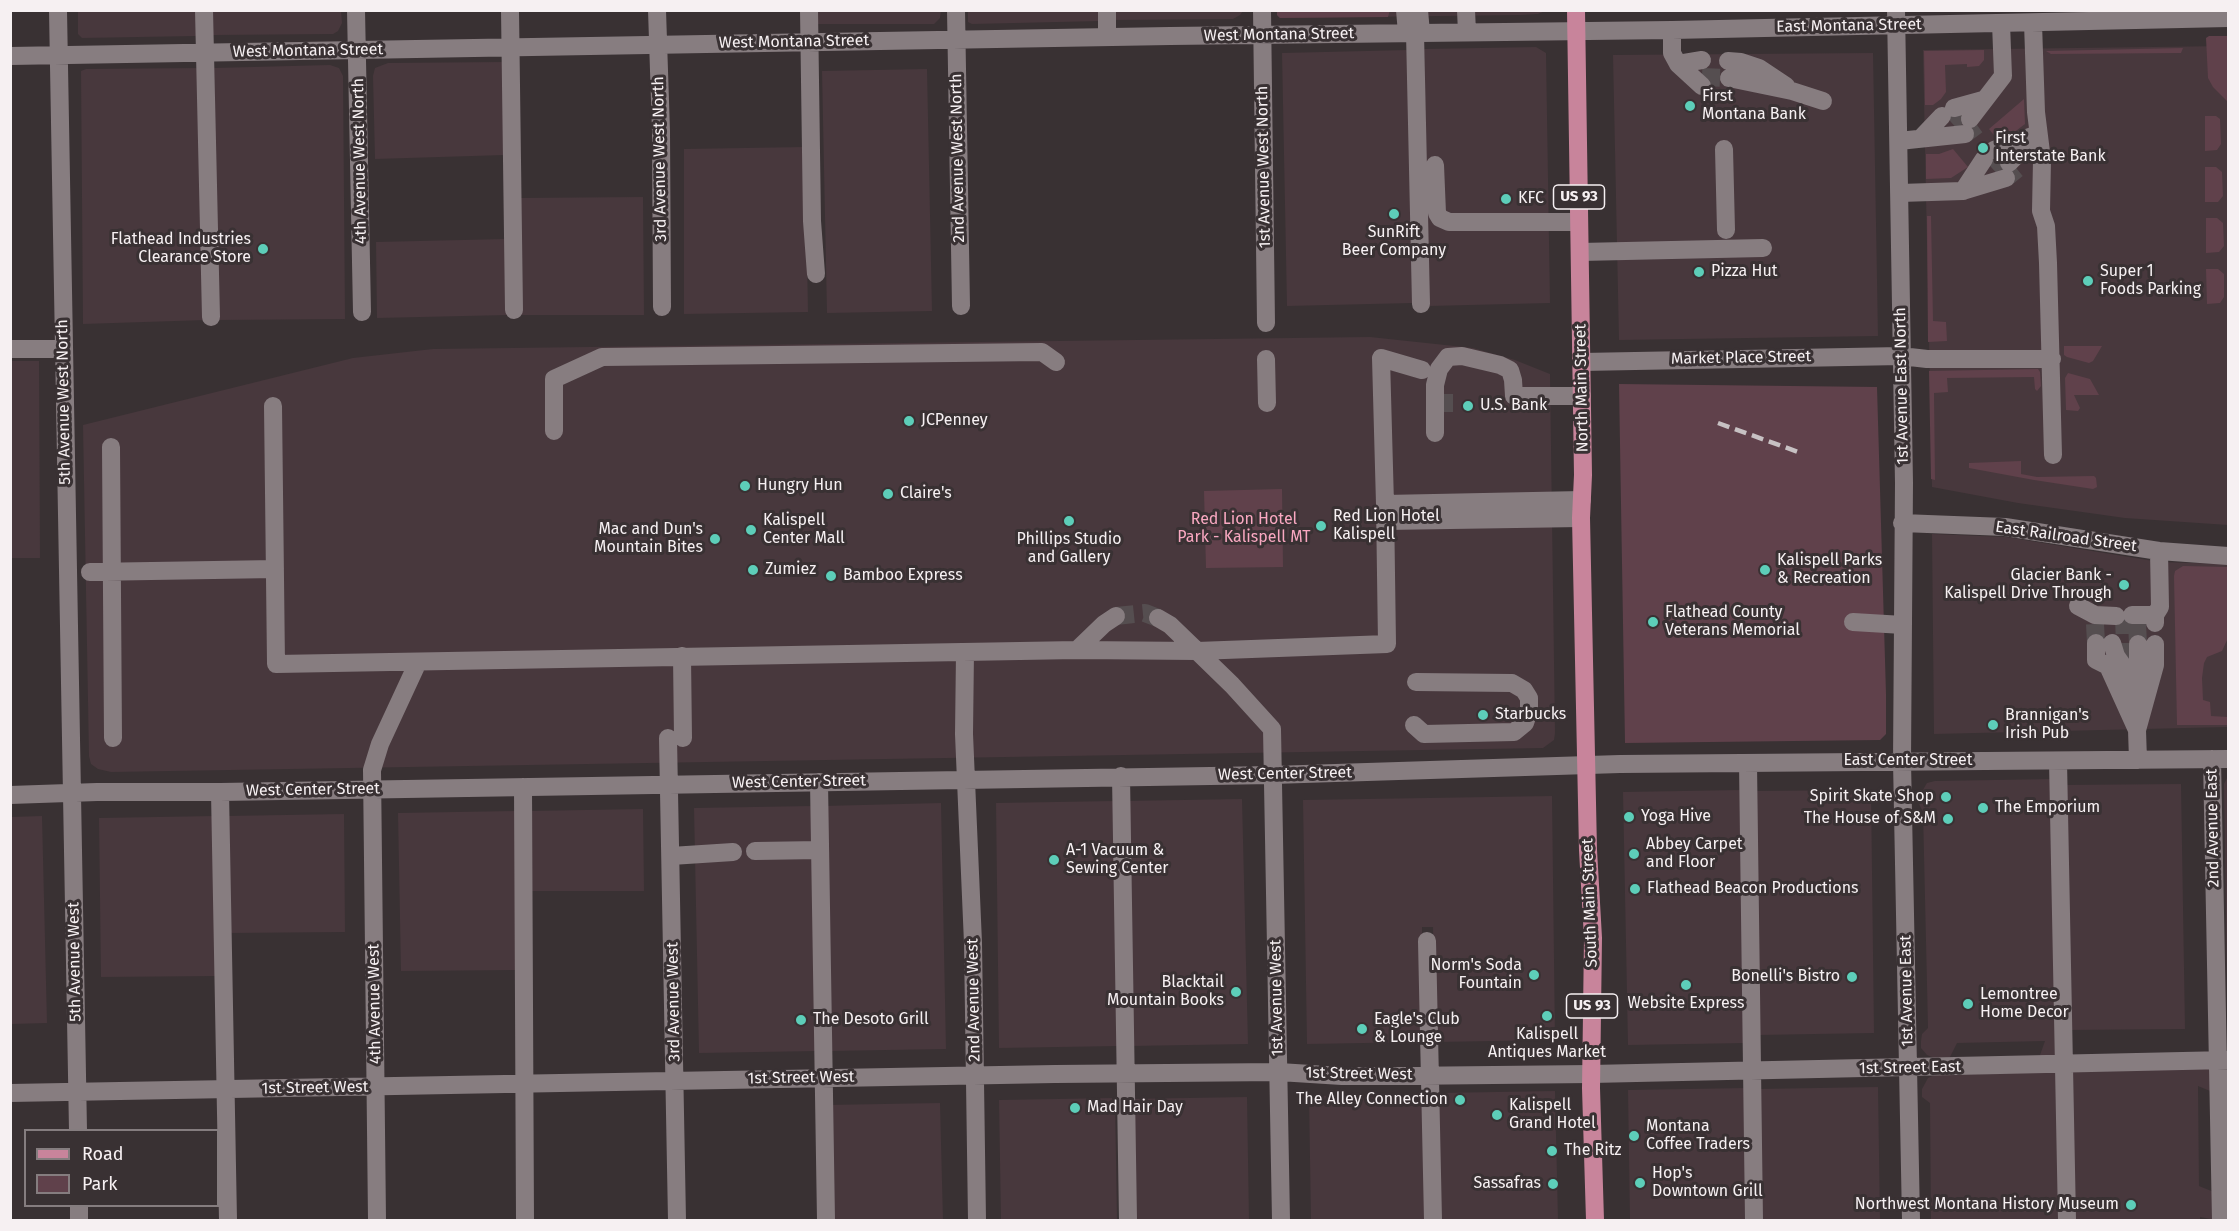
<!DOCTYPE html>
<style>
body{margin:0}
#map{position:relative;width:2239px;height:1231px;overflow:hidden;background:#393133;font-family:"Fira Sans",sans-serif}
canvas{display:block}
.frame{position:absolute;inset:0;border:12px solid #f6f0f2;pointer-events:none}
.legend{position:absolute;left:24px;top:1129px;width:195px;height:78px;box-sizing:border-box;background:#393133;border:2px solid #857d7f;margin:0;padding:8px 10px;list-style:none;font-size:18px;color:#f6f0f2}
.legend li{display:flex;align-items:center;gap:12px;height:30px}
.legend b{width:30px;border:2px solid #857d7f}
</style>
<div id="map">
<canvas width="2239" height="1231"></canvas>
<div class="frame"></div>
<ul class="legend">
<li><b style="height:8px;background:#c8849b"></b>Road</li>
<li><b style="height:16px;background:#60414b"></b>Park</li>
</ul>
</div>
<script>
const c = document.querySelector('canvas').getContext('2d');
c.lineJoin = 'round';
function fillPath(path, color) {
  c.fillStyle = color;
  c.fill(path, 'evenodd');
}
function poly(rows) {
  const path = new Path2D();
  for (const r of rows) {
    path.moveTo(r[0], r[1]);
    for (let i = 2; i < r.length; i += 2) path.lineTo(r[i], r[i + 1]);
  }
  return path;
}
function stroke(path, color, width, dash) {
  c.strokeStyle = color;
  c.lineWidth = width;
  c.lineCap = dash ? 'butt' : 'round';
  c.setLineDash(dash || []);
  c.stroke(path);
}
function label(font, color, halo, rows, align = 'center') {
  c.font = font + ' "Fira Sans",sans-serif';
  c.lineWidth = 6;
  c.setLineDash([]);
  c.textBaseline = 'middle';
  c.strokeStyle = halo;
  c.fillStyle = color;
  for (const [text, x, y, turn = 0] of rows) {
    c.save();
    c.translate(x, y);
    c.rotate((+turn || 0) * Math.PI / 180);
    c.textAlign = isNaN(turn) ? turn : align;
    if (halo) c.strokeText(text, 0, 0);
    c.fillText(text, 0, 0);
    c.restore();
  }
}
fillPath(poly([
 [941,10,940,18,934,24,816,24,815,11],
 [78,11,196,11,196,36,82,38,78,34],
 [212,11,341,11,342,23,338,31,333,34,213,35],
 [968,11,1100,11,1101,21,972,24,968,22],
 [1113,11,1243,11,1240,15,1233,19,1113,20],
 [1277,11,1545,11,1538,14,1521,15,1280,18,1277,15],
 [2228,46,2228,525,2125,518,2018,503,1932,487,1923,50],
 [1536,47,1546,53,1550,303,1429,306,1424,49],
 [1408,50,1413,303,1287,306,1282,53],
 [1873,53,1878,336,1619,340,1613,55],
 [504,62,505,155,375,159,373,76,375,68,388,63],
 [330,65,339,68,343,76,345,319,217,320,214,68],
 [201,68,206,320,83,324,81,71,86,69],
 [927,69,932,311,827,313,822,71],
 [805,147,808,312,684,314,684,149],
 [643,197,644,315,521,315,519,198],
 [506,239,508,315,377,318,376,242],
 [1370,337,1473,348,1515,360,1550,374,1555,733,1554,740,1543,748,111,772,98,769,91,764,89,756,83,425,353,358,433,349],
 [11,361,39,361,40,558,11,558],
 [1932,534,2006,537,2160,562,2228,564,2228,727,1934,734],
 [2228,776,2228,1046,2224,784],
 [2054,779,2058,1053,2054,1058,2042,1058,2040,1055,2045,1041,1957,1043,1950,1057,1945,1060,1934,1058,1927,1055,1921,1048,1921,1041,1922,1034,1928,1028,1923,812,1917,800,1927,783,1935,781],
 [2181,784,2185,1029,2066,1030,2062,785],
 [1742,790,1746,1043,1628,1045,1623,792],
 [1871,790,1874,1033,1758,1035,1755,791],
 [1552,796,1555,1040,1435,1042,1433,927,1422,927,1423,1042,1307,1044,1303,800],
 [1242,799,1248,1044,1130,1046,1124,801],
 [1115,801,1119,1046,999,1048,996,803],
 [941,803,946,1049,828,1051,823,806],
 [813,806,818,1051,699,1053,694,808],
 [643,809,644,891,528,891,528,811],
 [515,811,517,970,401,971,398,813],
 [344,814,345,932,227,933,226,816],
 [42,816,47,1023,11,1024,11,817],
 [216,816,218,976,101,977,99,818],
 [2211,1068,2210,1091,2198,1086,2199,1186,2214,1192,2216,1220,2200,1217,2200,1220,2070,1220,2072,1072],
 [2057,1072,2059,1220,1931,1220,1930,1103,1922,1097,1922,1089,1928,1078,1939,1073,1945,1075],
 [1878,1087,1880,1220,1759,1220,1757,1089],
 [1747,1088,1749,1220,1630,1220,1628,1090],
 [1555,1091,1558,1220,1440,1220,1438,1093],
 [1426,1095,1428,1220,1311,1220,1309,1096],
 [1247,1097,1249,1220,1131,1220,1129,1099],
 [1115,1098,1117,1220,1001,1220,999,1100],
 [940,1103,943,1220,828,1220,826,1105]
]), '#48383d');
fillPath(poly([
 [1390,10,1388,17,1280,18,1277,15,1277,11],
 [2209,36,2228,36,2228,102,2213,87,2208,78,2206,38],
 [2183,48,2181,53,2051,54,2046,51],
 [1984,50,1984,60,1979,66,1967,67,1967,64,1945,65,1946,92,1941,99,1933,105,1925,105,1924,51],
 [2024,99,2025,124,2000,143,1989,129],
 [2205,116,2216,116,2220,119,2221,144,2217,150,2205,151],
 [1953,149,1968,167,1951,178,1926,179,1926,154,1939,154],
 [2205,167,2216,167,2222,172,2223,196,2218,202,2205,202],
 [1927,216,1931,216,1933,321,1946,322,1947,341,1928,342],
 [2206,218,2217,218,2223,223,2224,246,2219,252,2206,253],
 [2206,269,2218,269,2224,274,2224,297,2220,303,2207,304],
 [2064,346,2102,346,2093,361,2089,363,2067,357,2064,355],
 [2038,369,2040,372,2041,386,2037,391,2035,389,2034,377,1947,378,1948,392,1934,393,1935,480,1931,479,1929,371],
 [2068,373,2090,379,2099,395,2074,395,2080,408,2078,411,2066,410,2065,378],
 [1619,384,1877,387,1886,694,1886,734,1880,740,1625,743],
 [2021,461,2021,474,2037,477,2094,476,2096,478,2097,487,2093,489,2034,480,1969,468,1969,463],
 [1282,489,1283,567,1206,568,1204,491],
 [2183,566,2228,567,2228,638,2222,651,2207,657,2204,663,2202,678,2203,700,2210,702,2211,716,2228,717,2228,725,2177,725,2174,576,2175,571]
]), '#60414b');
stroke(poly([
 [1702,77,1729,78],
 [1951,122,1961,113],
 [1965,134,1977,125],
 [1991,167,2002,157],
 [2006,178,2017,169],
 [1444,394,1444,419],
 [1116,616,1145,613,1158,618],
 [2124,616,2125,648,2132,681],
 [2137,623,2138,644],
 [2095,624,2096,643]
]), '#554e50', 18, [18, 9]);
stroke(poly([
 [58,10,78,1130],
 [204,10,211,317],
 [356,10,362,312],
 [510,10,514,310],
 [657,10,661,131,662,307],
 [809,10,812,221,816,274],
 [956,10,961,306],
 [1107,10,1107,37],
 [1262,10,1266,323],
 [1405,10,1407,33],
 [1419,10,1421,33],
 [1466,10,1467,32],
 [1896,10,1904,483,1902,761,1911,1220],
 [2033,23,2036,112,2042,160,2041,211,2046,226,2048,263,2053,455],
 [1672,30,1672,53,1678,64,1702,86],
 [1415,33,1421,304],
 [10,56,1170,36,1672,30,2228,18],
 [1728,61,1741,62,1759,68,1786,86],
 [1678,64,1702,60],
 [1729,78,1792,91,1823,101],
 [1954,108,1983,100],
 [1970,119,2003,76,2001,23],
 [1921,138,1942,116],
 [1899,141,1965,134],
 [1724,149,1726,230],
 [1994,150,2038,134],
 [2009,163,2033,139],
 [1435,165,1437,213,1440,218,1449,222,1579,222],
 [1963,191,2006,178],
 [1900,193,1963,191,1984,159],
 [1580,252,1763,248],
 [10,349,63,349],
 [1266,359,1267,403],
 [1582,362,1901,356,1927,359,2052,359],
 [1422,370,1381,358,1385,504,1582,500],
 [273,406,276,664,1077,650,1197,651,1387,644,1385,504],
 [554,431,554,379,602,357,1042,352,1056,362],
 [1435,433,1435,385,1439,369,1448,357,1462,356,1500,365,1510,370,1513,380,1514,396,1582,396],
 [111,447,113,738],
 [1385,521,1581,518],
 [1902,523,2005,527,2159,551,2228,556],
 [90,572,275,569],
 [2078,606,2095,615,2116,616],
 [2132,615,2155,615],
 [1158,618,1170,625,1197,651,1232,685,1272,729,1281,1220],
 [1853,622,1903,625],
 [2155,623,2155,615,2160,607,2159,551],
 [2096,643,2096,660,2108,666,2137,730],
 [2112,643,2116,656,2123,666,2130,696],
 [1077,650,1104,624,1116,616],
 [965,652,964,734,973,943,977,1220],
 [682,656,683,738],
 [2138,699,2138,644],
 [1414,725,1424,734,1514,732,1525,723,1529,711,1529,698,1524,690,1512,683,1416,682],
 [668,738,677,1220],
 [2212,759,2221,1220],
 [2138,760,2137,730,2155,665,2155,644],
 [2058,761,2067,1220],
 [1748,763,1754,1220],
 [1121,776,1128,1220],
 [819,782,826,1220],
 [523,787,525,1220],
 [220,792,228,1220],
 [10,795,97,792,220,792,1272,775,1620,764,2228,759],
 [755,851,820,850],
 [671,856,733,852],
 [1427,941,1433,1220],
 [10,1093,1055,1074,1279,1072,1342,1076,1397,1076,1591,1074,2228,1060],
 [79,1206,79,1220],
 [377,1220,372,770,380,744,418,662]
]), '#877d80', 18);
stroke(poly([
 [1576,10,1583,475,1581,518,1588,850,1593,938,1591,1088,1595,1220]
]), '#c8849b', 18);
stroke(poly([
 [1718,423,1801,453]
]), '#c7c1c3', 4.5, [12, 6]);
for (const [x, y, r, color] of [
 [1690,106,6,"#5dceb9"],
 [1983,148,6,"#5dceb9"],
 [1506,199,6,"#5dceb9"],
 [1394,214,6,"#5dceb9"],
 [263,249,6,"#5dceb9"],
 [1699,272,6,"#5dceb9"],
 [2088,281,6,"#5dceb9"],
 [1468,406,6,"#5dceb9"],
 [909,421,6,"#5dceb9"],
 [745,486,6,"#5dceb9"],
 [888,494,6,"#5dceb9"],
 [1069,521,6,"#5dceb9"],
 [1321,526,6,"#5dceb9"],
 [751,530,6,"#5dceb9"],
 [715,539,6,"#5dceb9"],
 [753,570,6,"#5dceb9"],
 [1765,570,6,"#5dceb9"],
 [831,576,6,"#5dceb9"],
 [2124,585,6,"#5dceb9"],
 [1653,622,6,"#5dceb9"],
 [1483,715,6,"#5dceb9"],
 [1993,725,6,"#5dceb9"],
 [1946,797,6,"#5dceb9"],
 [1983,808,6,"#5dceb9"],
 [1629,817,6,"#5dceb9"],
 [1948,819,6,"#5dceb9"],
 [1634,854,6,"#5dceb9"],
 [1054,860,6,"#5dceb9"],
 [1635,889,6,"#5dceb9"],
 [1534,975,6,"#5dceb9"],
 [1852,977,6,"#5dceb9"],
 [1686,985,6,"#5dceb9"],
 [1236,992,6,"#5dceb9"],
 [1968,1004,6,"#5dceb9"],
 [1547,1016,6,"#5dceb9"],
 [801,1020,6,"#5dceb9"],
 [1362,1029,6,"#5dceb9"],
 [1460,1100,6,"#5dceb9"],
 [1075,1108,6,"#5dceb9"],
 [1497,1115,6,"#5dceb9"],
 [1634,1136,6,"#5dceb9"],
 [1552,1151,6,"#5dceb9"],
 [1640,1183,6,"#5dceb9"],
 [1553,1184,6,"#5dceb9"],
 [2131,1205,6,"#5dceb9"]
]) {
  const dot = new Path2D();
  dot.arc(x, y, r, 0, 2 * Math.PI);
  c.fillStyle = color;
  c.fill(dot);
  stroke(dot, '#393133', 2);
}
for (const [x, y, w] of [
 [1579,197,51],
 [1592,1006,51]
]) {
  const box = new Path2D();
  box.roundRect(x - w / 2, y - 12, w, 24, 4.5);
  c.fillStyle = '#393133';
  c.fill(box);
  stroke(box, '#f6f0f2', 1.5);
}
label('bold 15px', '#f6f0f2', null, [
 ["US 93",1579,197],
 ["US 93",1592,1006]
]);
label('16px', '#f6f0f2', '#393133', [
 ["East Montana Street",1849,26,-1],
 ["West Montana Street",1279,35,-1],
 ["West Montana Street",794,42,-1],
 ["West Montana Street",308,51,-1],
 ["2nd Avenue West North",958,158,-91],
 ["3rd Avenue West North",660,159,-91],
 ["4th Avenue West North",360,161,-91],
 ["1st Avenue West North",1264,167,-91],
 ["Market Place Street",1741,358,-1],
 ["1st Avenue East North",1902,386,-91],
 ["North Main Street",1582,388,-91],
 ["5th Avenue West North",64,402,-91],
 ["East Railroad Street",2066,537,8],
 ["East Center Street",1908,761],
 ["West Center Street",1285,774,-1],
 ["West Center Street",799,782,-1],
 ["West Center Street",313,790,-1],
 ["2nd Avenue East",2213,828,-91],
 ["South Main Street",1590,903,-92],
 ["5th Avenue West",75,962,-91],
 ["1st Avenue East",1907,991,-91],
 ["1st Avenue West",1277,998,-91],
 ["2nd Avenue West",974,1000,-91],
 ["3rd Avenue West",674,1002,-91],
 ["4th Avenue West",375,1004,-91],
 ["1st Street East",1910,1068,-1],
 ["1st Street West",1359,1074,1],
 ["1st Street West",801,1078,-1],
 ["1st Street West",315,1088,-1]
]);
label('16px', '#f6f0f2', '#393133', [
 ["First",1702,97],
 ["Montana Bank",1702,115],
 ["First",1995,139],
 ["Interstate Bank",1995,157],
 ["KFC",1518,199],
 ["SunRift",1394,233,"center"],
 ["Beer Company",1394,251,"center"],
 ["Flathead Industries",251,240,"right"],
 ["Clearance Store",251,258,"right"],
 ["Pizza Hut",1711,272],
 ["Super 1",2100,272],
 ["Foods Parking",2100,290],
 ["U.S. Bank",1480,406],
 ["JCPenney",921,421],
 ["Hungry Hun",757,486],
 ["Claire's",900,494],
 ["Red Lion Hotel",1333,517],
 ["Kalispell",1333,535],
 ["Kalispell",763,521],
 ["Center Mall",763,539],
 ["Mac and Dun's",703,530,"right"],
 ["Mountain Bites",703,548,"right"],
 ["Phillips Studio",1069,540,"center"],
 ["and Gallery",1069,558,"center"],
 ["Kalispell Parks",1777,561],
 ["& Recreation",1777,579],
 ["Zumiez",765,570],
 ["Bamboo Express",843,576],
 ["Glacier Bank -",2112,576,"right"],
 ["Kalispell Drive Through",2112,594,"right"],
 ["Flathead County",1665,613],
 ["Veterans Memorial",1665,631],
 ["Starbucks",1495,715],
 ["Brannigan's",2005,716],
 ["Irish Pub",2005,734],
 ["Spirit Skate Shop",1934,797,"right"],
 ["The Emporium",1995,808],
 ["Yoga Hive",1641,817],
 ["The House of S&M",1936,819,"right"],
 ["Abbey Carpet",1646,845],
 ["and Floor",1646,863],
 ["A-1 Vacuum &",1066,851],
 ["Sewing Center",1066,869],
 ["Flathead Beacon Productions",1647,889],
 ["Norm's Soda",1522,966,"right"],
 ["Fountain",1522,984,"right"],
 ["Bonelli's Bistro",1840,977,"right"],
 ["Blacktail",1224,983,"right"],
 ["Mountain Books",1224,1001,"right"],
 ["Lemontree",1980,995],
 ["Home Decor",1980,1013],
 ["Website Express",1686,1004,"center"],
 ["The Desoto Grill",813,1020],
 ["Eagle's Club",1374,1020],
 ["& Lounge",1374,1038],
 ["Kalispell",1547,1035,"center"],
 ["Antiques Market",1547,1053,"center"],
 ["The Alley Connection",1448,1100,"right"],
 ["Kalispell",1509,1106],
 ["Grand Hotel",1509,1124],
 ["Mad Hair Day",1087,1108],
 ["Montana",1646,1127],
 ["Coffee Traders",1646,1145],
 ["The Ritz",1564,1151],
 ["Hop's",1652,1174],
 ["Downtown Grill",1652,1192],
 ["Sassafras",1541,1184,"right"],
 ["Northwest Montana History Museum",2119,1205,"right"]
], 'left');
label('16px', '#f9a8c1', '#393133', [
 ["Red Lion Hotel",1244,520],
 ["Park - Kalispell MT",1244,538]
]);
</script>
